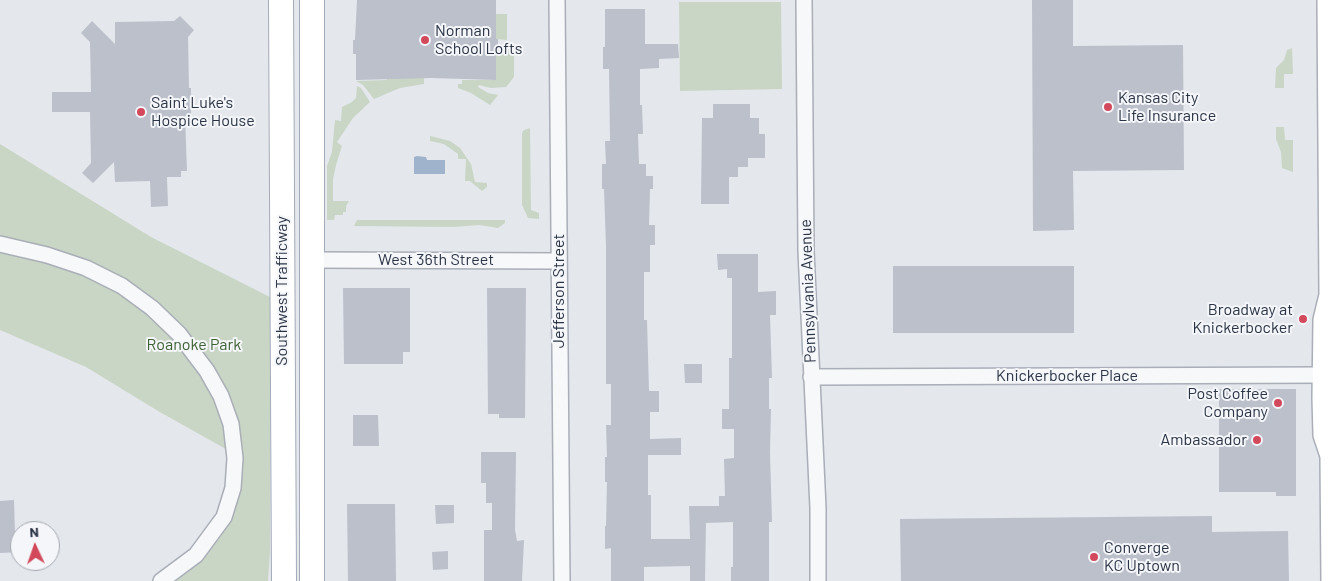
<!DOCTYPE html>
<style>
body{margin:0}
#map{position:relative;width:1333px;height:581px;overflow:hidden;background:#e4e7ec;font-family:Barlow,sans-serif}
canvas{display:block}
.north{position:absolute;left:10px;top:521px;width:50px;height:50px;box-sizing:border-box;background:#f4f6f9;border:1px solid #a4a8b1;border-radius:50%;rotate:357deg;font-size:14px;font-weight:700;line-height:20px;text-align:center;color:#2b3445}
.north::after{content:'';display:block;margin:auto;width:18px;height:22px;background:#d1495b;clip-path:polygon(50% 0,100% 100%,50% 72%,0 100%)}
</style>
<div id="map">
<canvas width="1333" height="581"></canvas>
<div class="north">N</div>
</div>
<script>
const c = document.querySelector('canvas').getContext('2d');
c.lineJoin = 'round';
function fillPath(path, color) {
  c.fillStyle = color;
  c.fill(path, 'evenodd');
}
function poly(rows) {
  const path = new Path2D();
  for (const r of rows) {
    path.moveTo(r[0], r[1]);
    for (let i = 2; i < r.length; i += 2) path.lineTo(r[i], r[i + 1]);
  }
  return path;
}
function stroke(path, color, width, dash) {
  c.strokeStyle = color;
  c.lineWidth = width;
  c.lineCap = dash ? 'butt' : 'round';
  c.setLineDash(dash || []);
  c.stroke(path);
}
function label(font, color, halo, rows, align = 'center') {
  c.font = font + ' Barlow,sans-serif';
  c.lineWidth = 4;
  c.setLineDash([]);
  c.textBaseline = 'middle';
  c.strokeStyle = halo;
  c.fillStyle = color;
  for (const [text, x, y, turn = 0] of rows) {
    c.save();
    c.translate(x, y);
    c.rotate((+turn || 0) * Math.PI / 180);
    c.textAlign = isNaN(turn) ? turn : align;
    if (halo) c.strokeText(text, 0, 0);
    c.fillText(text, 0, 0);
    c.restore();
  }
}
fillPath(poly([
 [679,2,781,2,782,89,680,91],
 [496,14,507,14,507,40,496,39],
 [1292,48,1293,74,1284,74,1284,88,1275,88,1276,68,1284,60,1287,50],
 [498,49,514,49,514,77,506,87,491,88,479,85,478,87,488,93,498,95,490,105,471,93,458,88,458,84,462,84,462,80,496,80,496,52],
 [387,75,424,78,424,84,400,88,374,99,363,85,356,81,387,80],
 [357,86,361,88,370,102,353,118,337,142,342,146,336,165,333,179,333,201,349,201,346,206,346,212,343,212,343,215,335,215,334,220,327,220,327,166,332,152,335,120,341,121,342,107,352,102,356,98],
 [1276,127,1284,127,1285,140,1293,140,1293,172,1282,168,1281,152,1276,139],
 [530,128,531,210,539,213,539,219,528,218,522,205,522,133,524,130],
 [430,136,450,141,460,148,471,164,475,182,487,183,487,187,482,191,470,181,465,181,466,159,458,159,458,154,444,144,430,141],
 [0,144,151,237,270,297,270,551,268,581,176,581,186,573,206,553,219,539,231,519,239,497,242,480,242,455,224,448,158,411,86,367,0,330],
 [357,220,505,220,505,223,498,228,479,225,454,227,354,226]
]), '#c9d6c5');
fillPath(poly([
 [417,156,426,157,427,160,445,160,445,174,414,174,414,157]
]), '#9fb4cc');
fillPath(poly([
 [357,0,496,0,496,39,498,39,498,52,496,52,496,80,431,78,356,80,356,54,353,54,353,40,355,40],
 [1032,0,1073,0,1073,46,1183,45,1184,170,1073,171,1074,230,1033,231],
 [605,9,645,9,645,44,678,44,679,58,659,59,659,68,640,69,640,105,642,105,643,134,638,134,639,164,646,164,646,176,653,176,653,189,650,189,649,225,655,225,655,245,650,245,650,272,644,272,644,320,647,320,649,391,659,391,659,412,650,412,650,439,681,438,681,455,648,455,648,495,651,495,651,539,690,539,689,506,719,506,719,496,725,496,724,459,734,458,734,429,722,429,722,409,729,409,729,358,732,358,732,278,727,278,727,269,718,270,717,254,758,254,758,292,776,291,776,315,770,315,772,378,769,378,769,409,771,409,770,453,772,522,769,522,769,581,731,581,731,567,733,567,733,522,706,523,705,581,690,581,690,566,644,567,644,581,611,581,611,548,605,549,605,526,606,526,607,482,605,482,605,457,607,457,606,425,611,425,611,384,606,384,606,246,604,189,602,189,602,164,606,164,605,141,610,141,609,69,603,69,603,47,605,47],
 [180,16,194,30,188,37,189,88,191,88,191,116,185,116,187,171,181,171,181,177,167,177,168,206,151,207,150,181,115,182,114,162,93,183,82,173,91,163,90,112,52,112,52,92,91,92,90,42,81,33,92,21,115,44,115,22,174,21],
 [713,104,750,104,750,118,759,118,759,134,765,134,765,158,748,158,748,167,738,167,738,177,729,177,729,204,701,204,702,118,713,118],
 [893,266,1074,266,1074,333,893,333],
 [343,288,410,288,410,352,403,352,403,364,344,364],
 [487,288,526,288,525,418,499,418,499,414,488,414],
 [684,364,702,364,702,383,685,383],
 [1219,389,1296,389,1296,496,1276,496,1276,492,1219,492],
 [353,415,378,415,379,446,353,446],
 [481,452,516,452,515,530,517,541,524,540,522,581,484,581,484,530,492,530,492,503,486,503,486,483,481,483],
 [14,500,15,534,20,534,20,552,0,553,0,501],
 [347,504,395,504,396,581,348,581],
 [435,505,454,505,454,523,436,524],
 [1212,516,1212,532,1288,531,1289,581,901,581,900,519],
 [448,551,448,569,433,570,432,552]
]), '#bbc0ca');
const minor = poly([
 [557,0,562,581],
 [804,0,806,251,818,508,818,581],
 [0,244,47,255,86,268,122,286,152,308,179,334,207,371,221,396,231,424,235,458,233,488,224,517,196,555,161,581],
 [313,260,559,261],
 [811,377,1323,375]
]);
const secondary = poly([
 [1328,0,1330,295,1324,320,1323,398,1324,435,1331,456,1332,581]
]);
const primary = poly([
 [281,0,284,581],
 [312,581,312,0]
]);
stroke(minor, '#a9aeb7', 18);
stroke(secondary, '#a9aeb7', 24);
stroke(primary, '#a3abb8', 26);
stroke(minor, '#f7f8fa', 15);
stroke(secondary, '#fff', 21);
stroke(primary, '#fff', 24);
for (const [x, y, r, color] of [
 [425,40,5,"#d1495b"],
 [1108,107,5,"#d1495b"],
 [141,112,5,"#d1495b"],
 [1303,319,5,"#d1495b"],
 [1278,403,5,"#d1495b"],
 [1257,440,5,"#d1495b"],
 [1094,557,5,"#d1495b"]
]) {
  const dot = new Path2D();
  dot.arc(x, y, r, 0, 2 * Math.PI);
  c.fillStyle = color;
  c.fill(dot);
  stroke(dot, '#f4f6f9', 2);
}
label('16px', '#2b3445', '#f4f6f9', [
 ["Norman",435,31],
 ["School Lofts",435,49],
 ["Kansas City",1118,98],
 ["Life Insurance",1118,116],
 ["Saint Luke's",151,103],
 ["Hospice House",151,121],
 ["Broadway at",1293,310,"right"],
 ["Knickerbocker",1293,328,"right"],
 ["Post Coffee",1268,394,"right"],
 ["Company",1268,412,"right"],
 ["Ambassador",1247,440,"right"],
 ["Converge",1104,548],
 ["KC Uptown",1104,566]
], 'left');
label('16px', '#2b3445', '#f4f6f9', [
 ["West 36th Street",436,260],
 ["Southwest Trafficway",282,291,-90],
 ["Jefferson Street",559,291,-90],
 ["Pennsylvania Avenue",808,291,-92],
 ["Knickerbocker Place",1067,376]
]);
label('16px', '#3f6138', '#f4f6f9', [
 ["Roanoke Park",194,345]
]);
</script>
